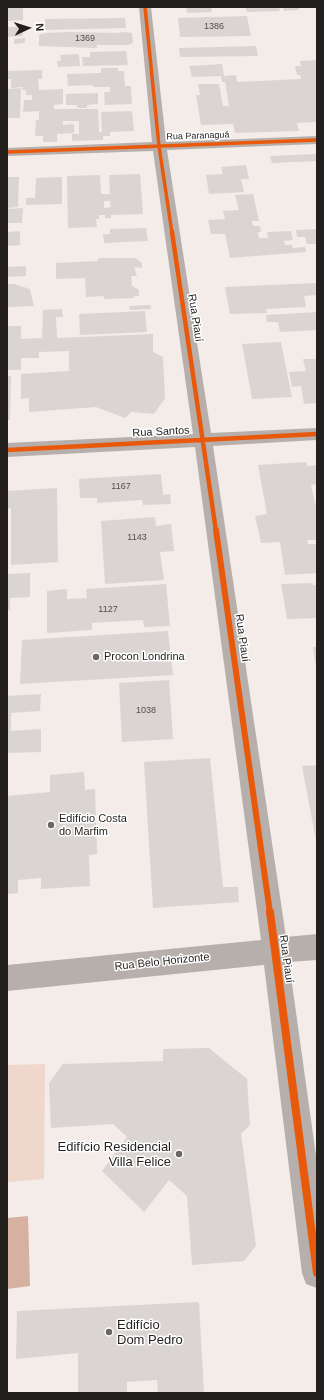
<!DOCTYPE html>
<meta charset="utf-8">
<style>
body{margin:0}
#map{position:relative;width:324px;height:1400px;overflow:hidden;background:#f3ece9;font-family:Helvetica,sans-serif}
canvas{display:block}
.frame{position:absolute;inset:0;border:8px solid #231f1d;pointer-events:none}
.north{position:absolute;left:8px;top:8px;width:40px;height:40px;-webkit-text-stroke:3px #fff;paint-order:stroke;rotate:86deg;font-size:11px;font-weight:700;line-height:16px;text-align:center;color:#231f1d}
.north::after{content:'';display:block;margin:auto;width:14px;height:18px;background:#231f1d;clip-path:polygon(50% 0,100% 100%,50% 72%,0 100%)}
</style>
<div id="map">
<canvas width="324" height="1400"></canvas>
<div class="frame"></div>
<div class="north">N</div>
</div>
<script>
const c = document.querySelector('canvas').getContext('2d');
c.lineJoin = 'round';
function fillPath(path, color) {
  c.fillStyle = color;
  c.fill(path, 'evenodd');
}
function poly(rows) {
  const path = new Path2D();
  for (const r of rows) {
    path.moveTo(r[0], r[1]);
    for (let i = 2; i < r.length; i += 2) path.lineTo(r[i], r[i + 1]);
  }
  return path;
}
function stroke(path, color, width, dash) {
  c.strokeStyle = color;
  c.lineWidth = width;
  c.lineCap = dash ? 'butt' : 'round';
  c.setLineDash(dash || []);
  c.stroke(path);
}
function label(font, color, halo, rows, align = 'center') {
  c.font = font + ' Helvetica,sans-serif';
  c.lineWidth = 3;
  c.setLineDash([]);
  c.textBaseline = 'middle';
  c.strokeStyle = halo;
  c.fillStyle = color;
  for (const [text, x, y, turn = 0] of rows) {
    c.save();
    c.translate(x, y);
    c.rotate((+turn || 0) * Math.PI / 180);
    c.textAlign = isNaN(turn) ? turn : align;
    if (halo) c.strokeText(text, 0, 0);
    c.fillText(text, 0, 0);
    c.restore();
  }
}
fillPath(poly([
 [45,1064,44,1179,7,1182,7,1065]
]), '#efd7cc');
fillPath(poly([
 [28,1216,30,1286,7,1289,7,1218]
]), '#d6b1a1');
fillPath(poly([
 [186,7,211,7,212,12,187,13],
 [245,7,279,7,280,11,247,12],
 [283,7,299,7,299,10,284,11],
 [7,8,23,8,23,20,7,21],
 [247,16,251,36,180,37,178,18],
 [125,18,126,28,45,30,45,19],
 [7,27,23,27,23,36,7,37],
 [69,32,116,33,125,32,132,33,133,43,129,45,97,45,97,48,95,48,39,46,39,35,45,33],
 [25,38,25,43,14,44,14,39],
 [256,46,258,56,180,57,179,48],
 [126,51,128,65,83,66,82,57,90,57,90,52],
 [79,54,80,66,58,67,57,61,61,61,60,55],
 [317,60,317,122,297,123,299,131,235,133,233,124,201,125,196,95,200,95,198,84,219,84,223,106,229,106,225,82,222,82,221,76,192,77,189,66,222,64,224,76,236,75,237,82,301,79,300,75,297,75,295,66,301,66,300,61],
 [101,68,118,68,118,71,124,71,125,86,131,86,132,104,105,105,104,92,110,92,110,87,94,87,92,85,68,86,67,74,101,73],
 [42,70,42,79,38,79,39,90,63,89,63,104,54,105,54,109,98,109,99,132,102,132,101,112,132,111,134,131,110,132,110,136,103,136,103,140,72,141,72,134,79,134,79,121,63,121,63,125,74,124,74,133,57,134,57,142,43,142,43,136,35,136,36,120,39,120,39,111,23,112,24,100,32,100,32,95,26,95,26,90,22,90,23,87,11,88,11,79,7,79,7,71],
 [21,88,20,118,7,118,7,89],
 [98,93,98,104,87,105,87,108,77,108,77,105,66,105,66,94],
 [317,154,317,161,272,163,270,156],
 [246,165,249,179,241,179,244,192,209,194,206,175,223,174,221,167],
 [140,174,143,214,111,215,111,218,105,218,105,215,99,215,99,219,96,219,97,227,68,228,67,176,100,175,101,194,110,194,109,175],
 [104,201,110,201,111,207,104,208],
 [7,177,19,177,18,207,7,208],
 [62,177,62,204,26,205,26,198,35,198,36,178],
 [253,194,259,221,252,221,253,226,260,226,261,232,258,232,259,238,268,238,267,232,291,231,293,240,284,241,285,245,292,245,293,248,305,247,306,252,230,258,225,234,211,234,208,220,225,219,223,211,239,210,235,195],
 [23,208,22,223,7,223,7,209],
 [146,228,148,241,104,243,103,234,110,234,110,229],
 [317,229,317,244,307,244,305,237,297,237,296,230],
 [20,231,20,245,7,246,7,232],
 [98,258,135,258,142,263,142,268,134,267,137,276,131,276,132,286,139,290,139,296,134,296,134,298,104,299,104,296,86,297,85,278,56,279,56,263,98,261],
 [26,266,26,276,7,277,7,267],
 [317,283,317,295,304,296,306,307,266,309,267,313,230,314,225,287],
 [7,284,14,284,30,289,34,306,7,307],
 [150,305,151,309,130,310,129,306],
 [62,309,63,317,56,317,57,338,153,334,153,352,163,357,165,398,154,414,131,412,125,418,96,407,29,412,29,398,21,399,21,374,69,371,69,351,39,352,39,358,21,358,21,370,7,370,7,326,21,326,21,339,42,338,43,310],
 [145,311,147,332,80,335,79,314],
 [317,312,317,330,280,332,278,322,267,322,266,315],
 [281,342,292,397,252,399,242,344],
 [303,359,317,359,317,403,304,404,301,386,292,387,289,372,306,371],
 [7,376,11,376,10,420,7,420],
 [306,462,307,466,317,465,317,484,311,485,317,511,317,540,307,540,308,544,317,544,317,573,285,575,280,542,261,543,255,516,267,514,258,465],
 [161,474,163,495,170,494,171,504,143,505,142,500,97,503,97,498,80,498,79,479],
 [57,488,58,562,11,565,11,508,7,509,7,491],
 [155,517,156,526,171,524,174,551,160,552,164,580,105,584,101,521],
 [30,573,30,597,10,598,10,610,7,610,7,574],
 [313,583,313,585,317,585,317,618,287,619,281,584],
 [166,584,170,626,144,627,143,620,92,623,92,630,47,633,47,591,67,589,67,599,87,598,86,589],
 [168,631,173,675,20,684,22,640],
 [313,647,317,647,317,667,316,667],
 [169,680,173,739,122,742,119,683],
 [41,694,40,711,11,713,11,731,41,729,41,752,7,753,7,696],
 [210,758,223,887,238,887,239,902,153,908,144,762],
 [317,765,317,841,316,841,302,766],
 [84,772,85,790,95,789,97,854,89,855,90,886,41,889,41,878,18,880,18,893,7,894,7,796,50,792,50,775],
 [209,1048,247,1079,250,1125,241,1134,256,1246,244,1261,192,1265,187,1196,169,1180,144,1212,102,1171,127,1137,113,1124,51,1128,49,1083,63,1064,163,1061,163,1049],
 [199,1302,204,1393,158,1393,157,1380,127,1382,127,1393,78,1393,78,1353,16,1359,17,1311]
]), '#dad5d3');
fillPath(poly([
 [139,7,151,7,166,142,317,136,317,144,167,150,211,433,317,428,317,440,213,446,286,937,317,934,317,960,289,962,317,1163,317,1288,306,1284,302,1273,264,965,7,991,7,965,261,940,195,447,7,457,7,443,193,434,153,151,7,156,7,148,152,142,139,7]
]), '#b7afab');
stroke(poly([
 [145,7,159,146,172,233],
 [7,152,317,140]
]), '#e8590c', 3.5);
stroke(poly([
 [172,232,216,531],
 [7,450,317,434]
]), '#e8590c', 4.5);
stroke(poly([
 [216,530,270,913]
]), '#e8590c', 6);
stroke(poly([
 [270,912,317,1273]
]), '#e8590c', 8);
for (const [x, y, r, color] of [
 [96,657,4,"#6c6764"],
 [51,825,4,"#6c6764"],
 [179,1154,4,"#6c6764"],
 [109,1332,4,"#6c6764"]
]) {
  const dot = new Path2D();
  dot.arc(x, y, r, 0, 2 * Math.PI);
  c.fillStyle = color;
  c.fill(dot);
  stroke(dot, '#fff', 1.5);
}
label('9px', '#534e4c', null, [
 ["1386",214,27],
 ["1369",85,39],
 ["1167",121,487],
 ["1143",137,538],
 ["1127",108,610],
 ["1038",146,711]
]);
label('9px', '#231f1d', '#fff', [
 ["Rua Paranaguá",198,136,-2]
]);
label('11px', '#231f1d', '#fff', [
 ["Rua Piauí",195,318,81],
 ["Rua Santos",161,432,-3],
 ["Rua Piauí",242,638,82],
 ["Rua Piauí",286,959,82],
 ["Rua Belo Horizonte",162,962,-6]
]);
label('11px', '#231f1d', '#fff', [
 ["Procon Londrina",104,657],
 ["Edifício Costa",59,819],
 ["do Marfim",59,832]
], 'left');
label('13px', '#231f1d', '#fff', [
 ["Edifício Residencial",171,1147],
 ["Villa Felice",171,1162],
 ["Edifício",117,1325,"left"],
 ["Dom Pedro",117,1340,"left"]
], 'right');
</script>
